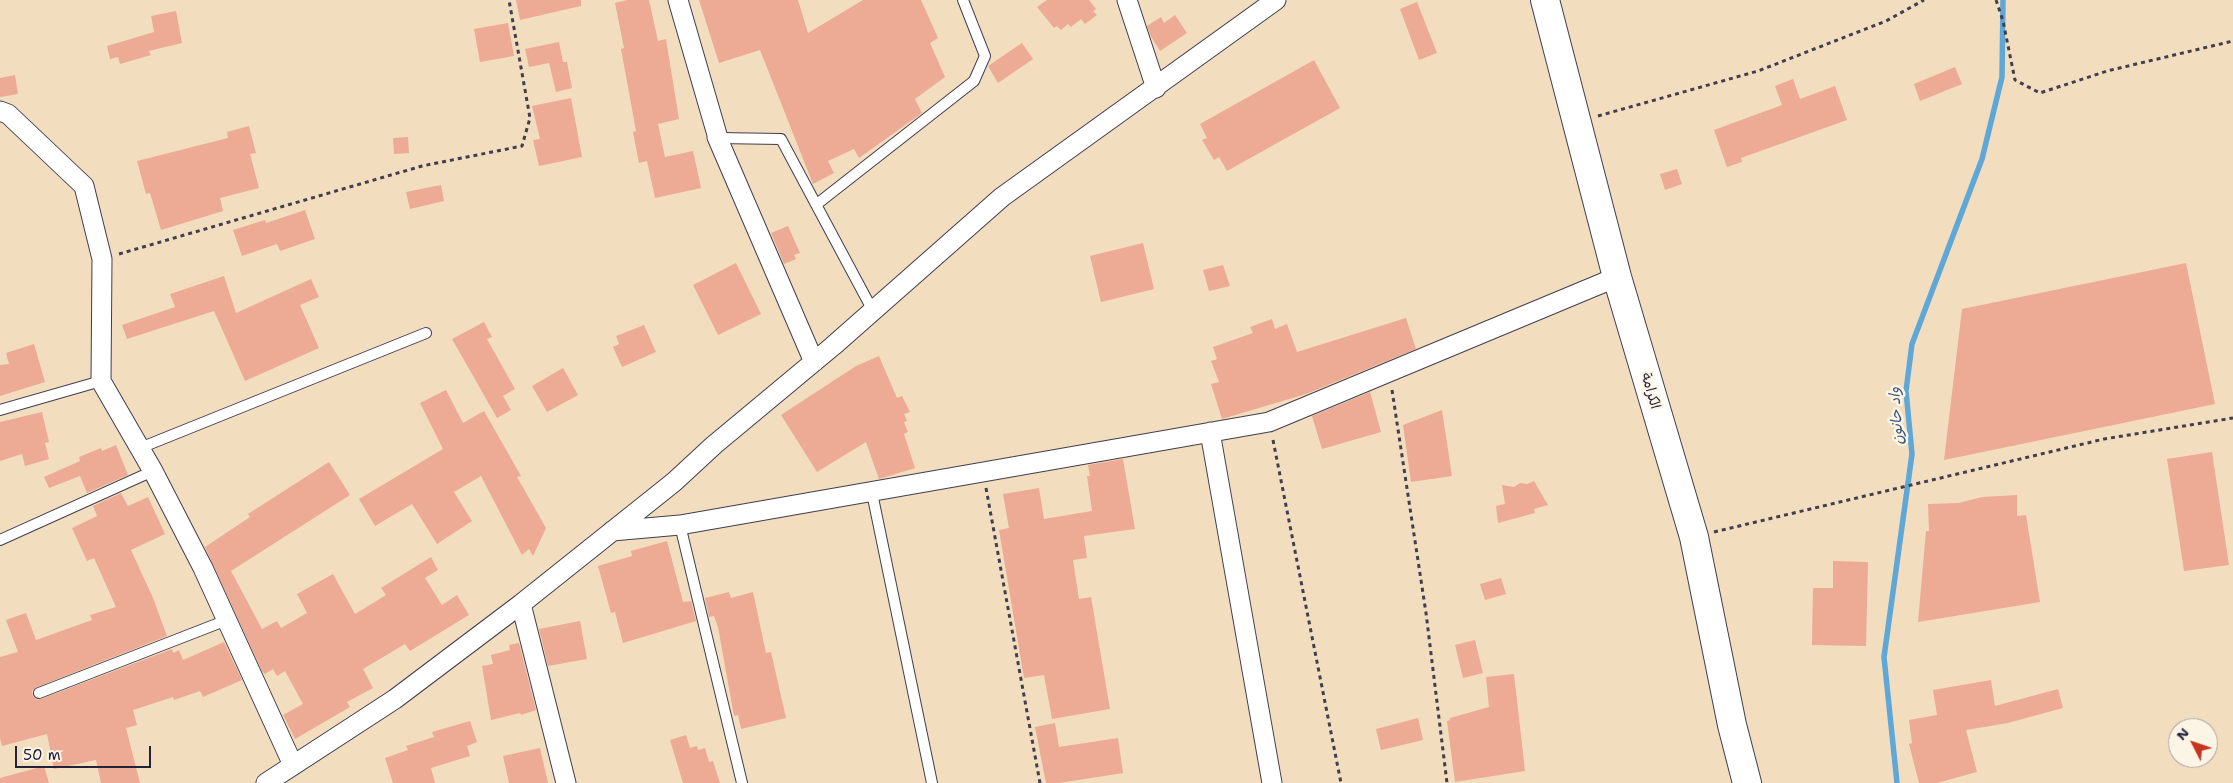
<!DOCTYPE html>
<meta charset="utf-8">
<style>
body{margin:0}
#map{position:relative;width:2233px;height:783px;overflow:hidden;background:#f2debf;font-family:"Shantell Sans",sans-serif}
canvas{display:block}
.north{position:absolute;left:2168px;top:718px;width:50px;height:50px;box-sizing:border-box;background:#fcf5e5;border:1px solid #a5a1a1;border-radius:50%;rotate:311deg;font-size:14px;font-weight:700;line-height:20px;text-align:center;color:#22223b}
.north::after{content:'';display:block;margin:auto;width:18px;height:22px;background:#c8321e;clip-path:polygon(50% 0,100% 100%,50% 72%,0 100%)}
.scale{position:absolute;left:15px;top:746px;width:136px;height:22px;box-sizing:border-box;border:2px solid #22223b;border-top:0;padding-left:6px;font-size:15px;line-height:18px;white-space:nowrap;color:#22223b;-webkit-text-stroke:4px #fcf5e5;paint-order:stroke}
</style>
<div id="map">
<canvas width="2233" height="783"></canvas>
<div class="north">N</div>
<div class="scale">50 m</div>
</div>
<script>
const c = document.querySelector('canvas').getContext('2d');
c.lineJoin = 'round';
function poly(rows) {
  const path = new Path2D();
  for (const r of rows) {
    path.moveTo(r[0], r[1]);
    for (let i = 2; i < r.length; i += 2) path.lineTo(r[i], r[i + 1]);
  }
  return path;
}
function stroke(path, color, width, dash) {
  c.strokeStyle = color;
  c.lineWidth = width;
  c.lineCap = dash ? 'butt' : 'round';
  c.setLineDash(dash || []);
  c.stroke(path);
}
function fillPath(path, color) {
  c.fillStyle = color;
  c.fill(path, 'evenodd');
}
function label(font, color, halo, rows, align = 'center') {
  c.font = font + ' "Shantell Sans","Playpen Sans Arabic",sans-serif';
  c.lineWidth = 5;
  c.setLineDash([]);
  c.textBaseline = 'middle';
  c.strokeStyle = halo;
  c.fillStyle = color;
  for (const [text, x, y, turn = 0] of rows) {
    c.save();
    c.translate(x, y);
    c.rotate((+turn || 0) * Math.PI / 180);
    c.textAlign = isNaN(turn) ? turn : align;
    if (halo) c.strokeText(text, 0, 0);
    c.fillText(text, 0, 0);
    c.restore();
  }
}
stroke(poly([
 [1897,783,1884,657,1912,454,1906,391,1912,344,1982,159,2002,77,2003,0]
]), '#5fa7d6', 5.5);
fillPath(poly([
 [516,0,581,0,581,6,520,20],
 [627,0,649,0,658,41,666,39,679,119,658,124,665,157,693,151,701,188,655,198,647,161,639,163,633,132,636,131,621,49,624,48,615,3],
 [699,0,798,0,808,33,863,0,921,0,938,38,930,43,945,77,915,99,922,113,859,158,854,149,828,161,834,173,813,184,760,50,719,63],
 [1047,0,1089,0,1096,9,1093,11,1097,15,1085,24,1081,19,1071,27,1068,24,1061,30,1057,26,1054,28,1037,7],
 [1417,2,1437,53,1419,60,1400,9],
 [176,11,182,43,157,49,149,51,151,55,120,64,118,57,110,59,107,46,154,32,151,16],
 [1175,15,1187,33,1160,51,1150,35,1147,26,1161,17,1164,23],
 [508,23,514,56,480,62,474,29],
 [559,42,563,62,567,62,572,88,556,92,549,63,529,67,525,49],
 [1022,43,1033,59,998,83,988,66],
 [1314,60,1340,108,1227,171,1219,157,1214,160,1202,140,1207,138,1200,124],
 [1955,67,1962,84,1920,101,1914,84],
 [15,75,18,94,0,97,0,78],
 [1793,79,1800,99,1835,86,1847,120,1741,158,1742,162,1727,167,1714,130,1782,105,1775,86],
 [571,98,582,157,539,166,533,140,540,139,532,106],
 [249,126,256,153,250,154,259,188,220,198,223,211,161,230,150,193,146,194,137,161,228,138,227,132],
 [408,137,409,153,394,154,393,138],
 [1677,169,1682,184,1665,190,1660,174],
 [441,185,444,201,410,209,406,192],
 [305,210,315,239,280,251,277,244,242,256,233,230,265,220,266,223],
 [788,226,800,253,794,255,796,259,784,264,771,233],
 [1143,243,1154,289,1101,302,1090,256],
 [736,263,761,314,718,335,693,285],
 [2186,263,2215,404,1944,460,1962,309],
 [1223,265,1230,286,1209,291,1203,270],
 [224,276,236,313,311,279,319,297,300,305,319,348,245,381,214,311,127,339,122,325,175,307,170,294],
 [1406,318,1416,349,1306,394,1222,419,1211,384,1219,382,1211,361,1217,359,1213,347,1253,333,1250,327,1272,319,1275,329,1287,324,1297,352],
 [484,322,492,337,487,339,515,389,503,396,511,410,497,418,452,339],
 [644,325,656,352,622,367,613,347,619,344,616,336],
 [34,344,45,382,0,396,0,365,9,364,6,353],
 [879,356,897,398,902,396,910,412,904,414,907,421,904,422,908,432,904,434,915,468,879,479,866,442,817,472,781,415,856,366],
 [563,368,578,395,547,412,532,386],
 [446,390,463,423,484,411,521,476,517,477,546,528,533,556,529,549,522,555,481,476,454,492,472,521,437,544,412,504,375,526,359,499,443,449,420,403],
 [1370,392,1381,432,1322,449,1312,416],
 [1442,410,1452,476,1411,482,1403,425],
 [42,412,49,442,45,443,49,459,25,466,22,454,0,461,0,422],
 [116,445,128,475,87,493,80,476,49,488,44,477,80,461,79,457,101,448,102,451],
 [2212,452,2229,565,2184,571,2167,459],
 [1123,459,1135,529,1084,536,1087,558,1073,560,1079,599,1091,597,1110,709,1052,719,1044,675,1024,678,999,530,1009,528,1003,494,1039,488,1044,519,1092,511,1087,476,1090,476,1088,465],
 [329,462,350,495,231,571,262,629,277,621,281,628,307,613,297,594,333,574,355,614,386,595,381,588,431,557,438,570,425,578,442,605,457,595,469,615,410,651,405,644,363,669,373,688,347,702,350,707,295,739,283,715,303,704,285,671,277,676,273,669,265,674,262,671,205,547,250,517,248,514],
 [1534,481,1548,505,1534,509,1535,513,1498,523,1496,506,1505,504,1502,485,1514,487,1520,483,1527,484],
 [121,493,128,506,148,497,165,534,131,550,153,598,167,636,37,687,32,691,33,696,37,700,41,699,172,649,173,653,179,650,183,660,224,642,242,680,203,697,200,691,174,700,173,697,133,710,137,725,126,728,140,783,101,783,96,760,54,769,47,734,2,746,0,738,0,657,18,652,6,620,26,613,36,640,92,620,90,615,116,607,94,558,87,561,72,528,97,516,93,506],
 [2017,495,2017,516,2026,515,2040,602,1918,622,1926,531,1929,531,1928,504,1959,503,1982,497],
 [667,541,683,602,691,601,696,621,623,643,615,612,611,613,598,566,632,556,631,551],
 [1833,561,1868,562,1866,646,1812,645,1813,588,1833,588],
 [1501,578,1506,594,1485,600,1480,584],
 [729,592,731,598,753,592,766,653,771,652,786,718,741,729,738,715,734,716,718,627,714,616,709,617,705,598],
 [580,621,587,659,548,666,539,629],
 [1475,640,1483,673,1463,678,1455,645],
 [519,643,536,710,521,715,520,713,491,720,482,666,493,664,491,655,510,650,509,645],
 [1514,674,1525,771,1455,782,1447,721,1450,720,1450,718,1489,707,1486,677],
 [1991,680,1995,706,2058,689,2063,708,2008,723,1966,730,1977,772,1937,783,1919,783,1909,744,1912,743,1909,720,1937,715,1933,690],
 [1418,718,1423,740,1381,750,1376,729],
 [470,721,477,742,467,746,470,756,431,768,435,783,393,783,385,758,408,750,406,746,434,737,432,732],
 [1055,723,1059,747,1118,738,1123,773,1059,783,1046,783,1035,727],
 [686,735,690,748,697,746,698,750,705,748,709,762,713,761,720,783,683,783,670,740],
 [540,748,548,783,509,783,503,756],
 [44,766,49,783,0,783,0,778]
]), '#edaa94');
const lane = poly([
 [718,138,781,139,873,311],
 [817,204,974,81,985,56,963,0],
 [0,410,101,381],
 [140,448,426,333],
 [872,493,932,783],
 [680,525,742,783],
 [0,540,153,471],
 [39,693,227,620]
]);
const street = poly([
 [678,0,718,138],
 [1127,0,1156,88],
 [0,111,8,114,84,186,102,259,101,381,153,471,203,568,293,765],
 [717,137,814,362],
 [1210,432,1272,783],
 [612,531,680,525,1269,422,1617,277],
 [521,604,566,783],
 [266,783,395,699,521,604,674,482,714,445,833,346,1002,197,1276,0]
]);
const secondary = poly([
 [1545,0,1617,277,1694,537,1732,725,1747,783]
]);
stroke(lane, '#413e4f', 12);
stroke(street, '#413e4f', 21);
stroke(secondary, '#413e4f', 30);
stroke(poly([
 [1996,0,2003,21,2015,80,2040,93,2107,71,2233,41],
 [1598,116,1758,71,1886,21,1924,0],
 [119,254,422,166,522,146,530,118,509,0],
 [1392,390,1426,613,1447,783],
 [1273,440,1341,783],
 [986,488,1040,783],
 [1714,532,2104,439,2233,418]
]), '#413e4f', 3, [4, 4]);
stroke(lane, '#fff', 10);
stroke(street, '#fff', 19);
stroke(secondary, '#fff', 28);
label('14px', '#22223b', '#fcf5e5', [
 ["الكرامة",1650,391,74]
]);
label('italic 15px', '#3a5779', '#fcf5e5', [
 ["واد حانون",1897,416,-94]
]);
</script>
